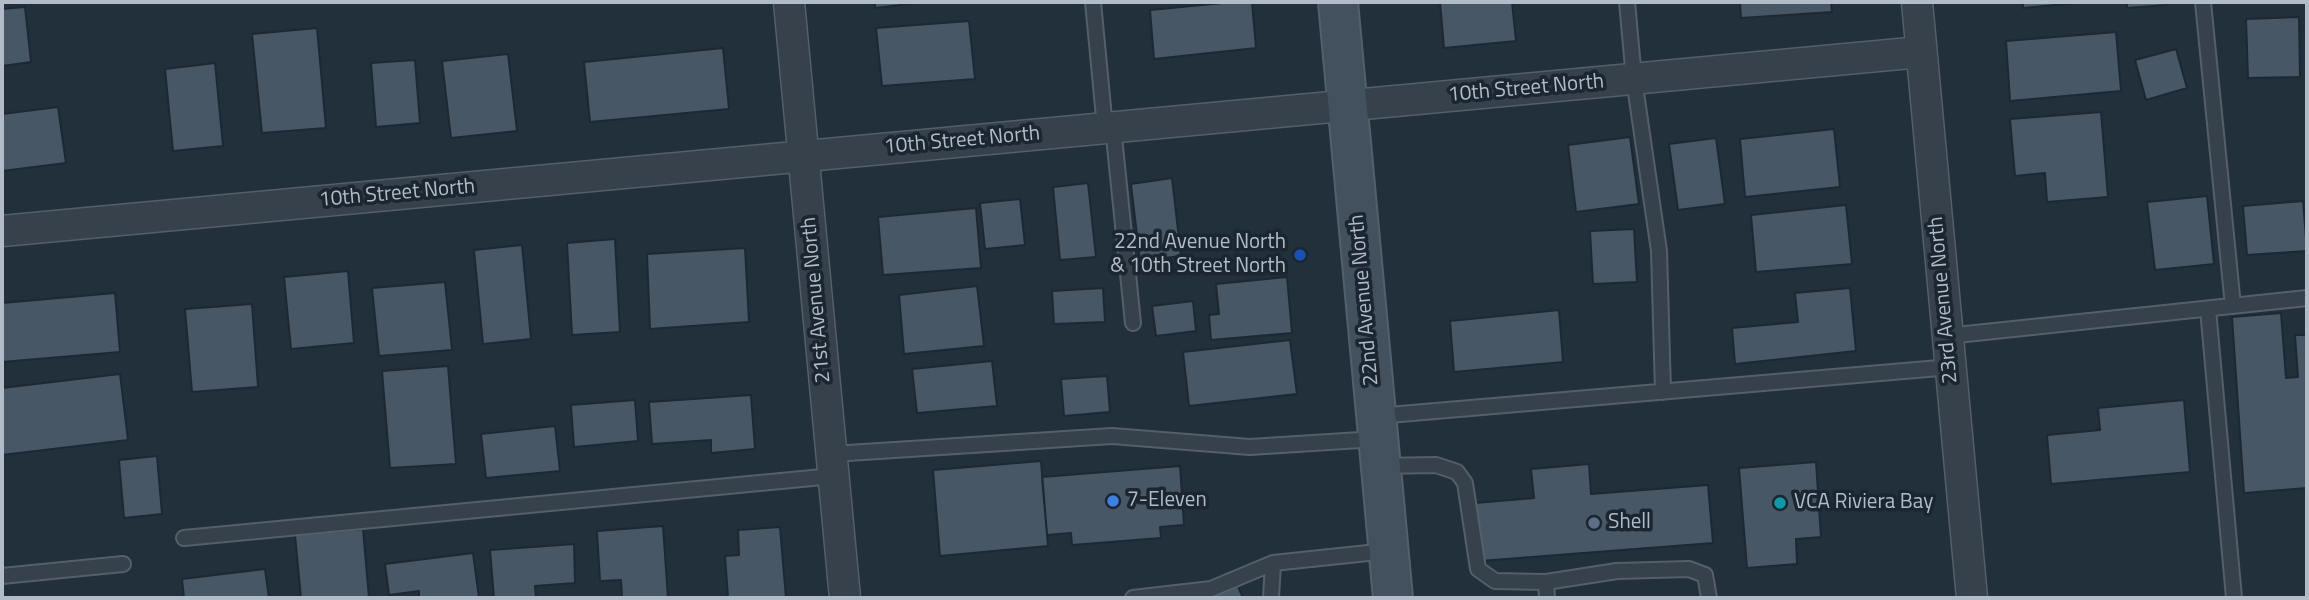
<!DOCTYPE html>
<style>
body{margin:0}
#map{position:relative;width:2309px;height:600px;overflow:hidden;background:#22303c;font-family:"Titillium Web",sans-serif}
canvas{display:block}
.frame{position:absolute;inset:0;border:4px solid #b1bcc8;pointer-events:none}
</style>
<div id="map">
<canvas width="2309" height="600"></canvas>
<div class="frame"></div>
</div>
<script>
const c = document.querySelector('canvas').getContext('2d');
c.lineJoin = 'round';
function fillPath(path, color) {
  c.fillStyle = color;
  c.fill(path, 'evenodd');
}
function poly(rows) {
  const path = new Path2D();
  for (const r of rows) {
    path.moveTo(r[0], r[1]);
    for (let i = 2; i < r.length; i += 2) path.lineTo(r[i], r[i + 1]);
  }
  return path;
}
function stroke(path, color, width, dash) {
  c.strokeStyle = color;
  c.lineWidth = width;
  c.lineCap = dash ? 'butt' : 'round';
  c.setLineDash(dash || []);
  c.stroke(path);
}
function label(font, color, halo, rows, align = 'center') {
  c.font = font + ' "Titillium Web",sans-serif';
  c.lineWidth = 7;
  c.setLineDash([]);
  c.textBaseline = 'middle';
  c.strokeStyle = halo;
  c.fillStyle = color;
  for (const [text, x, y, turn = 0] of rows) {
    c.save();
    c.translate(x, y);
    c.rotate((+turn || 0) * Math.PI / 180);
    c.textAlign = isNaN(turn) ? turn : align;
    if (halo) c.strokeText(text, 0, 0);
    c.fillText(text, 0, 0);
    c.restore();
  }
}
const building = poly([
 [875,2,926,2,875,8,875,2],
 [1233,2,1252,2,1256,48,1154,59,1150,10,1233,2],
 [1440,2,1512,2,1516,41,1444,48,1440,2],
 [1740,2,1831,2,1832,12,1741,18,1740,2],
 [2023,2,2087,2,2023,8,2023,2],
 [2127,2,2166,2,2166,5,2127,8,2127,2],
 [25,7,31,62,2,66,2,9,25,7],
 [2299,17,2300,77,2248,78,2246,19,2299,17],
 [969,21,975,79,882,86,876,28,969,21],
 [317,28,326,128,262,133,252,34,317,28],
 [2116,32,2121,91,2010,101,2006,41,2116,32],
 [723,48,729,109,590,122,584,62,723,48],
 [2176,49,2187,88,2146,100,2135,60,2176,49],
 [508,54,517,131,451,138,442,61,508,54],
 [415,60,420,123,376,127,371,63,415,60],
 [215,63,223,146,173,151,165,69,215,63],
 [58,107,66,163,2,171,2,114,58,107],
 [2101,112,2108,197,2047,202,2045,173,2015,176,2010,119,2101,112],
 [1834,129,1840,187,1745,197,1740,139,1834,129],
 [1630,137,1639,204,1576,212,1568,145,1630,137],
 [1716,138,1725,204,1678,210,1669,144,1716,138],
 [1172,178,1181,256,1140,261,1131,184,1172,178],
 [1088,183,1096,257,1060,260,1053,187,1088,183],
 [2207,196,2214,264,2155,270,2147,202,2207,196],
 [1020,199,1025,245,985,249,980,203,1020,199],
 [2303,201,2307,251,2247,255,2243,206,2303,201],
 [1846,205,1852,264,1756,272,1751,215,1846,205],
 [976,208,981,268,883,275,878,217,976,208],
 [1634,229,1637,282,1593,284,1590,231,1634,229],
 [615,239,620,332,572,335,567,243,615,239],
 [522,245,531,339,483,344,474,250,522,245],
 [745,248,749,322,650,329,647,254,745,248],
 [348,271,354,343,291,349,284,277,348,271],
 [1287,277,1292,333,1211,340,1209,315,1219,314,1216,284,1287,277],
 [445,282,452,350,379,356,372,288,445,282],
 [977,286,984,346,904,354,899,295,977,286],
 [1103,288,1105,322,1054,324,1052,291,1103,288],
 [1850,288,1856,351,1735,364,1732,328,1798,322,1795,293,1850,288],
 [115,293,120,352,2,362,2,303,115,293],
 [1193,301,1196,331,1156,336,1152,306,1193,301],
 [252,304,258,387,192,392,185,309,252,304],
 [1559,310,1563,362,1454,372,1450,321,1559,310],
 [2281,313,2286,378,2298,377,2295,335,2307,335,2307,488,2244,493,2232,317,2281,313],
 [1290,340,1297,394,1189,406,1183,352,1290,340],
 [992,361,997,406,917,413,912,369,992,361],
 [448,366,456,464,390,468,382,371,448,366],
 [120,374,128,440,2,455,2,388,120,374],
 [1107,376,1110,412,1064,416,1061,379,1107,376],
 [751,395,755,449,711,453,711,440,652,444,649,402,751,395],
 [635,400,638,441,574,447,571,405,635,400],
 [2184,400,2190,472,2051,484,2047,435,2100,430,2098,408,2184,400],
 [555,426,560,471,486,478,481,434,555,426],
 [157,456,162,514,124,518,119,460,157,456],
 [1041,461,1048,546,940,556,933,470,1041,461],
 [1816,462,1821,537,1796,539,1797,564,1747,568,1739,468,1816,462],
 [1589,464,1591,494,1708,485,1713,543,1480,561,1475,503,1534,498,1531,469,1589,464],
 [1180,466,1184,525,1160,527,1161,538,1072,545,1071,533,1047,535,1042,477,1180,466],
 [663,526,668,598,622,598,621,580,600,581,597,531,663,526],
 [780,527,786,598,706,598,728,597,725,556,739,555,738,530,780,527],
 [363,529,369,598,301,598,295,535,363,529],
 [574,544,575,583,535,586,536,598,494,598,490,550,574,544],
 [473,553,479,598,419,598,419,591,389,595,385,564,473,553],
 [265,569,269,598,184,598,182,579,265,569],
 [1237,584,1243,598,1203,598,1237,584]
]);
fillPath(building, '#485765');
stroke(building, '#1d2833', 2);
const service = poly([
 [1093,2,1105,128],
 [1627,2,1634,79,1659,251,1663,392],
 [2203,2,2233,306],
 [1113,127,1133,323],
 [2208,309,2234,598],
 [1947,336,2307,298],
 [1377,416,1951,367],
 [832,454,1112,436,1250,447,1376,439],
 [1382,466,1436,465,1457,472,1465,483,1478,569,1495,581,1546,582],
 [184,538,833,476],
 [2,576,123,564],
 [1133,598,1211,589,1273,563],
 [1271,598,1273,563,1387,551],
 [1547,598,1546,582,1617,571,1689,569,1705,575,1709,598]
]);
const minor = poly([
 [789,2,845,598],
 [1917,2,1972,598],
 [2,231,1921,52]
]);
const secondary = poly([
 [1338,2,1393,598]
]);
stroke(service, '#545f6a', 18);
stroke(minor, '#545f6a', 33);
stroke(secondary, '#545f6a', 42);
stroke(service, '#36414c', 14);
stroke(minor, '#36414c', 30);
stroke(secondary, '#43515f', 38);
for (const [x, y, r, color] of [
 [1300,255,7,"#1a4fb4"],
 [1113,501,7,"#3f7fe0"],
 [1780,503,7,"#0f9aa8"],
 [1594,523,7,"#5c6f8a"]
]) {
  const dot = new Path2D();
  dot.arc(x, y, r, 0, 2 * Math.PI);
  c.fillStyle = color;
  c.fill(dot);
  stroke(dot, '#1b2631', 2.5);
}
label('21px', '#b1bcc8', '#1b2631', [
 ["10th Street North",1526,89,-5],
 ["10th Street North",962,141,-5],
 ["10th Street North",397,194,-5],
 ["21st Avenue North",817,300,-95],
 ["22nd Avenue North",1365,300,-95],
 ["23rd Avenue North",1944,300,-95]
]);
label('21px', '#b1bcc8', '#1b2631', [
 ["22nd Avenue North",1286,243,"right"],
 ["& 10th Street North",1286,267,"right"],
 ["7-Eleven",1127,501],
 ["VCA Riviera Bay",1794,503],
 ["Shell",1608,523]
], 'left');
</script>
